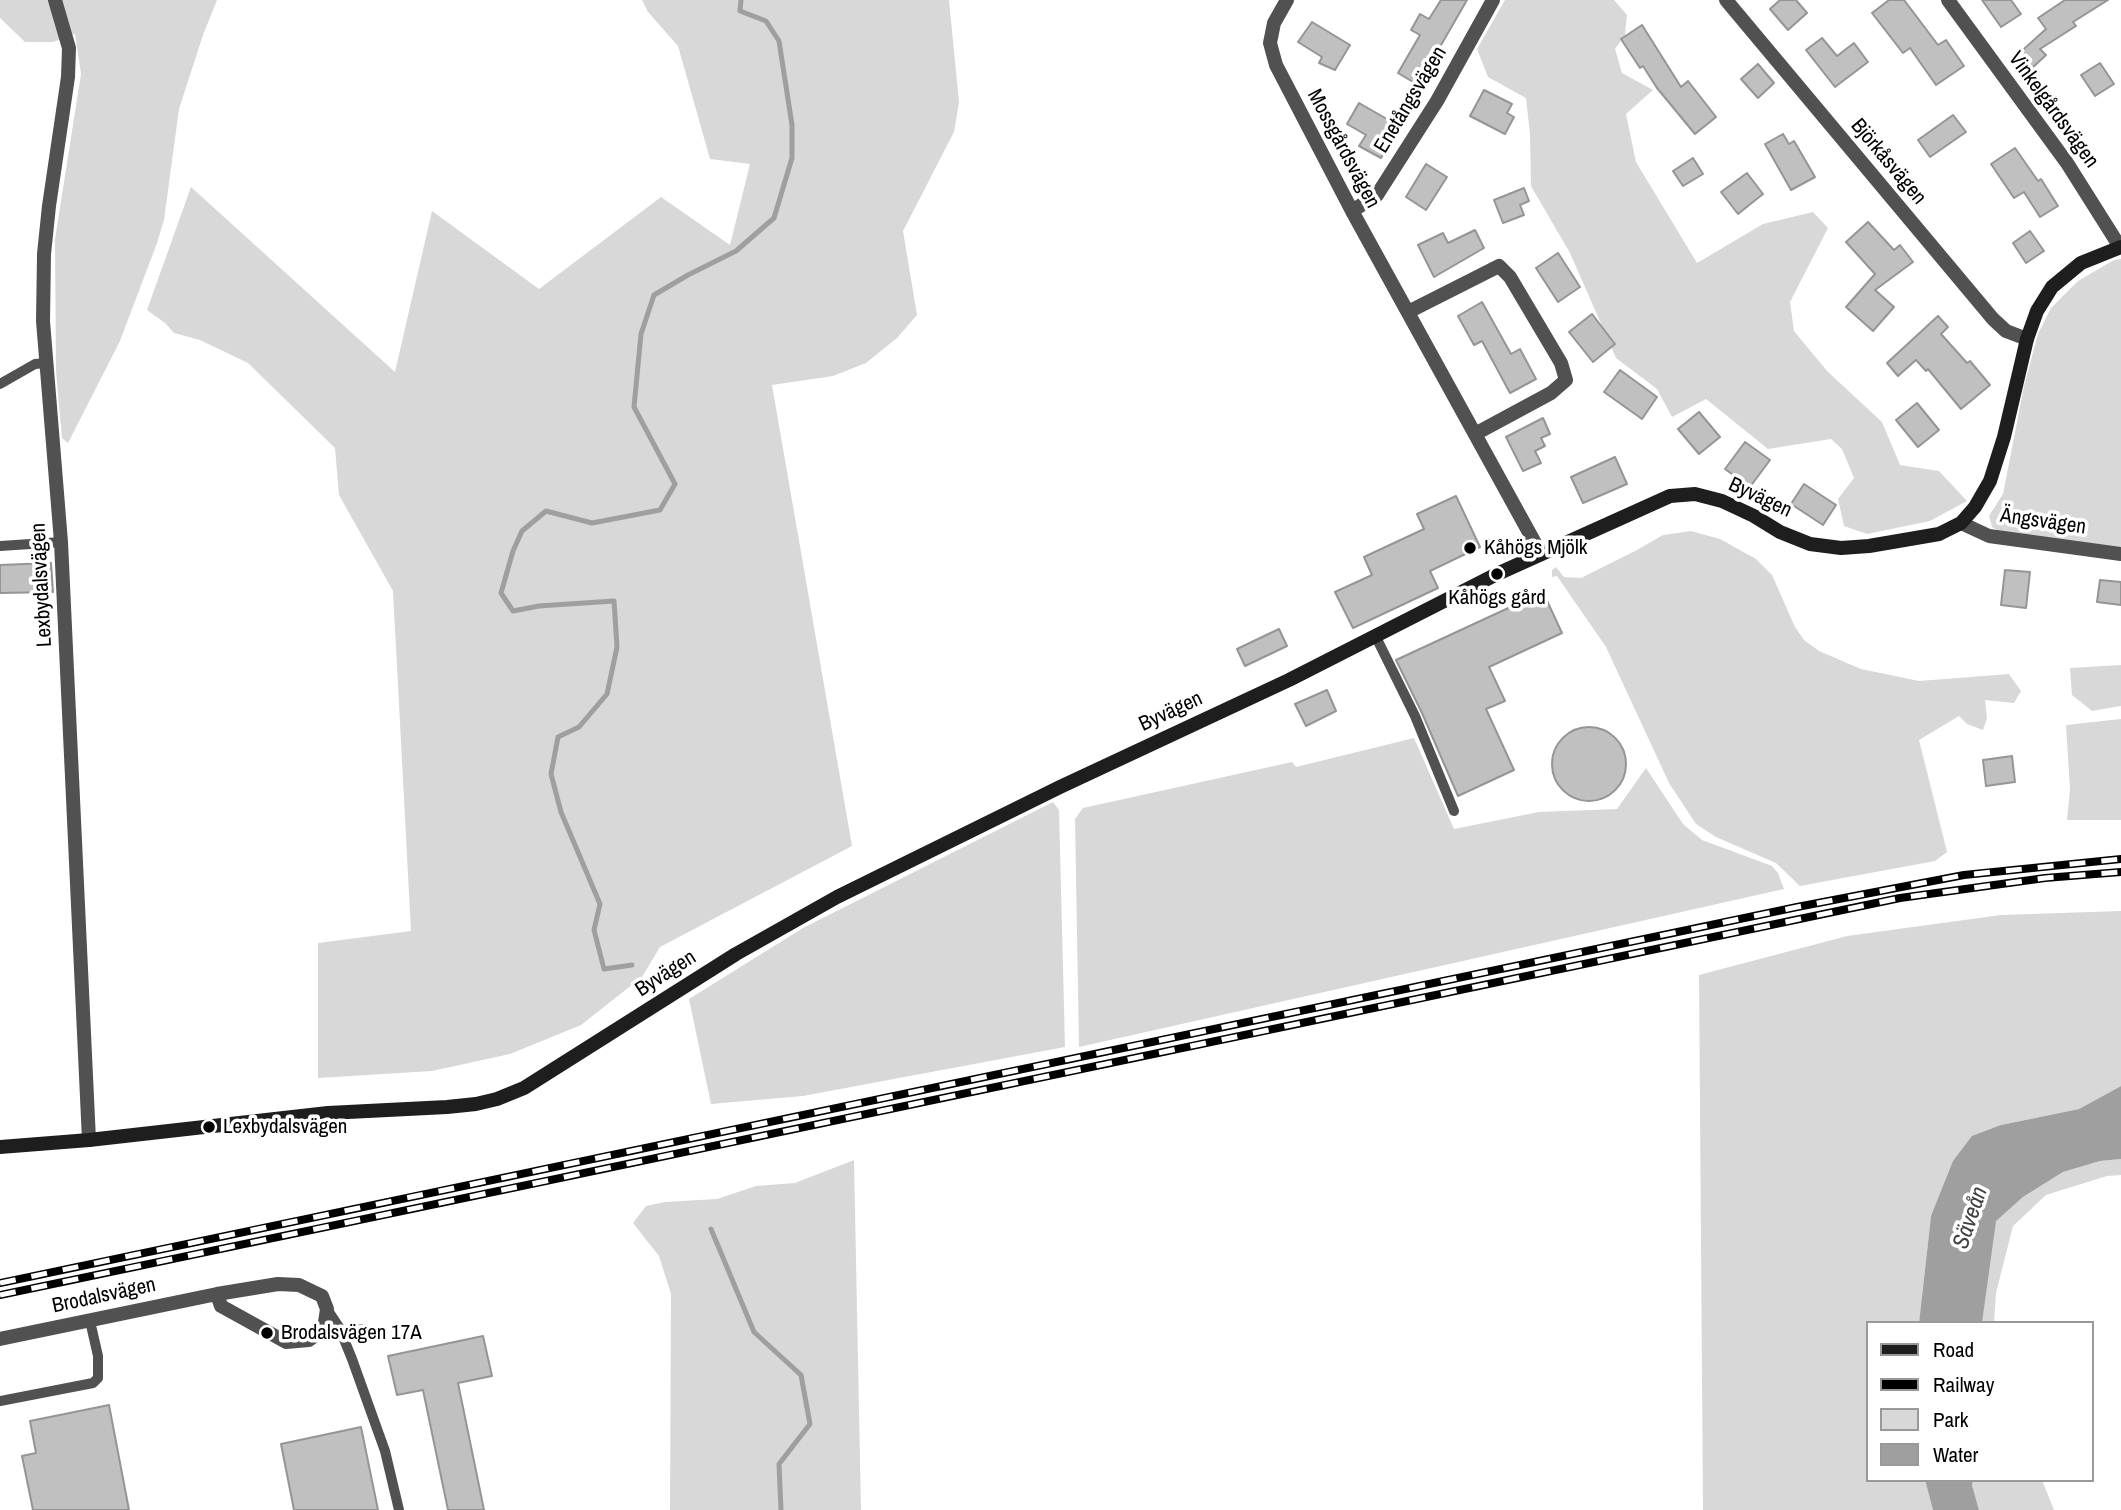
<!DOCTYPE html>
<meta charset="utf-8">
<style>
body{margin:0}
#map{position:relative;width:2121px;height:1510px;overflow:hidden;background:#fff;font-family:"Archivo Narrow",sans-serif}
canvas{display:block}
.legend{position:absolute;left:1866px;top:1321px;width:228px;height:161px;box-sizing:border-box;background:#fff;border:2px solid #999;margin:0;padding:9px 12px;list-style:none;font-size:21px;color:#000}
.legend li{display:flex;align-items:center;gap:14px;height:35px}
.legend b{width:35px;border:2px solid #999}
</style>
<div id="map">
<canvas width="2121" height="1510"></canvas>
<ul class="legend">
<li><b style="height:9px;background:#1e1e1e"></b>Road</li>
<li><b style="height:9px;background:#000"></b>Railway</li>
<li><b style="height:19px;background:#d8d8d8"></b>Park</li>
<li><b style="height:19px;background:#9f9f9f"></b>Water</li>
</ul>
</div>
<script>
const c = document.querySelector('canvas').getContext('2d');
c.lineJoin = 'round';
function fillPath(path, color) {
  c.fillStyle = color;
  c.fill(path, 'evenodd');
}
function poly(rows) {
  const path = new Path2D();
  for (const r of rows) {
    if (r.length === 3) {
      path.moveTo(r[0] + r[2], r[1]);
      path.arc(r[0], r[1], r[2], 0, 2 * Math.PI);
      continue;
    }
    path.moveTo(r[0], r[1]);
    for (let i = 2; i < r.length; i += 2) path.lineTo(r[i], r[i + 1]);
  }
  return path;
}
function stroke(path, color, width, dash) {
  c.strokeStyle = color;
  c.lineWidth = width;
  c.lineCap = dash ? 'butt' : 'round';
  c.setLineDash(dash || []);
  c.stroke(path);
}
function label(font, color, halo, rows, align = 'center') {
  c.font = font + ' "Archivo Narrow",sans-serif';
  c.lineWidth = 7;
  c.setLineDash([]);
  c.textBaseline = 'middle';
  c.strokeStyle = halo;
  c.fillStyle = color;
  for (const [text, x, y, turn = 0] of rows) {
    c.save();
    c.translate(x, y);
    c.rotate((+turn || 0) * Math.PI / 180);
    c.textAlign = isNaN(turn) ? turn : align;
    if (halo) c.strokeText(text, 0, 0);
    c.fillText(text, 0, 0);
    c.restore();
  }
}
fillPath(poly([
 [0,0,217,0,203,35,179,109,164,220,157,243,120,341,68,443,62,438,56,371,55,239,81,74,75,34,53,42,25,42,0,18],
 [642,0,949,0,959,102,954,132,903,231,917,315,897,338,866,363,833,376,772,385,852,846,660,947,642,977,581,1025,510,1054,432,1071,318,1078,318,943,411,931,393,591,339,495,335,448,248,363,200,340,174,333,165,323,147,310,191,187,395,372,432,211,539,289,661,197,730,245,750,164,710,159,678,46,648,12],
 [1505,0,1614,0,1627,15,1625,35,1615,49,1622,73,1653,90,1626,114,1636,162,1697,263,1763,224,1813,212,1828,228,1790,302,1794,331,1827,371,1882,422,1900,465,1939,471,1967,501,1930,521,1867,534,1844,526,1838,499,1854,478,1842,449,1831,439,1768,449,1706,399,1672,417,1657,389,1616,358,1570,253,1531,186,1530,134,1526,98,1488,77,1477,49],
 [2121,259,2121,549,2005,535,1992,527,1989,516,2003,494,2024,386,2038,334,2051,308,2078,281,2114,260],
 [1691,531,1720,539,1756,559,1772,575,1795,627,1804,640,1819,651,1861,669,1919,681,2009,674,2021,691,2014,703,1985,700,1987,718,1983,730,1967,724,1959,716,1919,740,1947,852,1935,861,1800,886,1776,863,1716,837,1696,824,1669,783,1606,647,1557,576,1552,577,1552,570,1556,567,1564,577,1581,578,1637,550,1663,535],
 [2121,665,2121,706,2092,711,2072,695,2070,668],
 [2121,719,2121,820,2067,820,2070,789,2066,725],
 [1414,738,1454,829,1539,812,1617,809,1646,768,1683,824,1702,840,1772,866,1778,873,1784,889,1079,1047,1075,819,1083,808,1292,762,1296,767],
 [1053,802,1059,810,1065,1047,803,1096,711,1104,689,999,803,928],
 [2121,911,2121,1086,2079,1109,2001,1125,1931,1216,1919,1323,1867,1323,1867,1480,1925,1480,1933,1510,1703,1510,1699,975,1847,936,2001,915],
 [2121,1159,2121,1175,2107,1176,2046,1195,2013,1226,1996,1293,1994,1323,1982,1323,1995,1221,2023,1197,2063,1172,2100,1161],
 [854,1160,861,1510,670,1510,671,1294,659,1256,633,1223,646,1206,665,1202,717,1199,756,1186,795,1183],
 [1973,1480,2042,1480,2054,1510,1979,1510,1972,1485]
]), '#d8d8d8');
fillPath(poly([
 [2121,1086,2121,1159,2100,1161,2063,1172,2023,1197,1996,1221,1982,1323,1919,1323,1931,1216,1953,1161,1972,1136,2001,1125,2079,1109],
 [1925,1480,1973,1480,1972,1485,1979,1510,1933,1510]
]), '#9f9f9f');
stroke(poly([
 [632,965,604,969,594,930,600,904,561,812,551,774,558,737,579,727,607,694,617,647,614,601,539,606,513,611,501,593,513,551,522,531,546,511,592,523,660,510,675,484,634,407,641,334,654,295,688,275,736,251,774,218,792,158,792,125,779,41,766,21,740,11,741,0],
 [711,1229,754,1332,801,1375,810,1424,779,1464,781,1510]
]), '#9f9f9f', 5);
const building = poly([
 [1441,0,1467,0,1418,85,1398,73,1420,35,1411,30,1420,14,1429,19,1441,0],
 [1780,0,1796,0,1807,13,1788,30,1770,9,1780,0],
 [1889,0,1904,0,1938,45,1946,40,1964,66,1936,85,1910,48,1903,53,1872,13,1889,0],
 [1982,0,2011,0,2021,14,2001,27,1982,0],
 [2065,0,2108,0,2073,22,2076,26,2040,49,2046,55,2029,71,2015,57,2046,29,2038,18,2065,0],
 [1312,22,1350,45,1335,70,1319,63,1322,57,1298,42,1312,22],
 [1642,25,1681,87,1688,81,1716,117,1695,134,1657,88,1643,66,1640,68,1621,39,1642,25],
 [1822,38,1837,56,1854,43,1868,62,1835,87,1806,50,1822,38],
 [2100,63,2114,84,2095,96,2081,75,2100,63],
 [1758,64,1774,83,1758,98,1741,79,1758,64],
 [1484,90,1512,104,1507,113,1514,117,1505,134,1470,116,1484,90],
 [1359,103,1399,126,1381,158,1359,146,1366,135,1347,124,1359,103],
 [1953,115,1966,132,1930,157,1918,140,1953,115],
 [1783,134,1789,144,1794,141,1815,177,1791,190,1765,144,1783,134],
 [2015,148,2038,181,2041,179,2058,206,2040,217,2024,192,2014,198,1991,164,2015,148],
 [1693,158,1703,174,1683,186,1673,171,1693,158],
 [1426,164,1447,177,1426,210,1406,197,1426,164],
 [1747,173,1763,194,1738,214,1721,192,1747,173],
 [1524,188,1529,201,1520,205,1524,215,1503,223,1494,200,1524,188],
 [1868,222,1894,250,1900,245,1913,262,1875,290,1894,307,1873,331,1846,307,1875,274,1846,242,1868,222],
 [1475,230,1484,248,1434,277,1418,245,1443,233,1448,243,1475,230],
 [2030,231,2044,251,2026,263,2013,243,2030,231],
 [1558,253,1580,287,1558,302,1536,268,1558,253],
 [1482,302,1511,354,1520,349,1536,379,1510,393,1482,341,1474,345,1458,316,1482,302],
 [1592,314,1615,344,1593,362,1569,332,1592,314],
 [1938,316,1948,327,1941,334,1967,363,1970,361,1990,385,1961,409,1928,369,1926,371,1916,360,1898,376,1887,363,1938,316],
 [1620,370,1657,397,1642,419,1604,392,1620,370],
 [1917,403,1939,430,1918,447,1896,420,1917,403],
 [1699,412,1720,437,1699,454,1678,429,1699,412],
 [1543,418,1550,434,1541,438,1545,446,1535,451,1541,463,1523,471,1506,437,1543,418],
 [1745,442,1770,460,1750,487,1725,469,1745,442],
 [1615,457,1627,484,1583,503,1571,477,1615,457],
 [1804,484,1836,505,1823,525,1791,504,1804,484],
 [1456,496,1480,547,1430,571,1438,588,1353,628,1335,592,1372,575,1364,557,1424,529,1417,514,1456,496],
 [51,563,53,592,0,593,0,565,51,563],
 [2005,570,2030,572,2026,608,2001,605,2005,570],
 [2100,580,2121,582,2121,605,2097,602,2100,580],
 [1543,592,1562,633,1489,667,1505,701,1486,709,1514,770,1458,796,1422,713,1396,660,1543,592],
 [1279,629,1287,646,1245,666,1237,649,1279,629],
 [1327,690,1336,711,1306,726,1295,704,1327,690],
 [1589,764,37],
 [2012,756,2015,782,1986,786,1983,760,2012,756],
 [483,1336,492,1376,458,1383,484,1510,448,1510,423,1390,397,1395,388,1356,483,1336],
 [109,1405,129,1510,33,1510,22,1456,36,1453,30,1421,109,1405],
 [361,1427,378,1510,294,1510,281,1444,361,1427]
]);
fillPath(building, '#c0c0c0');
stroke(building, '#959595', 2);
stroke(poly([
 [0,384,35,364,46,363],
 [0,546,61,542],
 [1375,635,1415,716,1454,811],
 [327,1309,339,1327,352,1359,385,1451,399,1510],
 [342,1333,363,1329],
 [0,1401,93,1383,98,1378,98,1356,90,1321]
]), '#515151', 10);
stroke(poly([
 [55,0,69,48,68,77,49,206,44,254,43,321,61,542,89,1140],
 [1287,0,1274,23,1270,43,1276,65,1352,211,1541,554],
 [1726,0,1993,319,2006,331,2027,339],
 [1948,0,2067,163,2120,247],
 [1352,211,1377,195,1437,101,1493,0],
 [1408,312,1499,266,1510,277,1561,363,1566,380,1551,393,1475,434],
 [1961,523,1989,536,2121,554],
 [0,1339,217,1294,278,1284,299,1285,322,1296,327,1309,325,1322,321,1331,309,1340,286,1342,221,1306,217,1294]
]), '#515151', 14);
stroke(poly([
 [0,1147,89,1140,328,1113,447,1107,476,1104,497,1099,524,1088,736,954,837,897,1060,787,1289,680,1497,574,1670,496,1695,494,1722,501,1754,516,1780,532,1810,544,1841,548,1869,546,1939,534,1961,523,1975,507,1990,481,2004,437,2027,339,2037,311,2052,287,2081,263,2121,247]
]), '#1e1e1e', 14);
const rail = poly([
 [0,1283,1797,907,1964,875,2121,859],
 [0,1295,1900,898,2045,878,2121,872]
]);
stroke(rail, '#000', 8);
stroke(rail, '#fff', 5, [16]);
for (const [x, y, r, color] of [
 [1470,548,7,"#000"],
 [1497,574,7,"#000"],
 [209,1127,7,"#000"],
 [267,1333,7,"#000"]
]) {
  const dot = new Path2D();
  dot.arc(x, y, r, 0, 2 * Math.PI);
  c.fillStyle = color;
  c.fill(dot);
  stroke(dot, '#fff', 2.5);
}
label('21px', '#000', '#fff', [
 ["Enetångsvägen",1411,100,-59],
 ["Vinkelgårdsvägen",2053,110,54],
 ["Mossgårdsvägen",1343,149,62],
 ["Björkåsvägen",1888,162,50],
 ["Byvägen",1760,498,25],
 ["Ängsvägen",2043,522,8],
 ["Lexbydalsvägen",42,585,-93],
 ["Byvägen",1171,712,-25],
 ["Byvägen",666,974,-33],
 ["Brodalsvägen",104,1296,-12]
]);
label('21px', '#000', '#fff', [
 ["Kåhögs Mjölk",1484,548],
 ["Kåhögs gård",1497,598,"center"],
 ["Lexbydalsvägen",223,1127],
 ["Brodalsvägen 17A",281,1333]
], 'left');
label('italic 23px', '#404040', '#fff', [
 ["Säveån",1971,1218,-71]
]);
</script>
